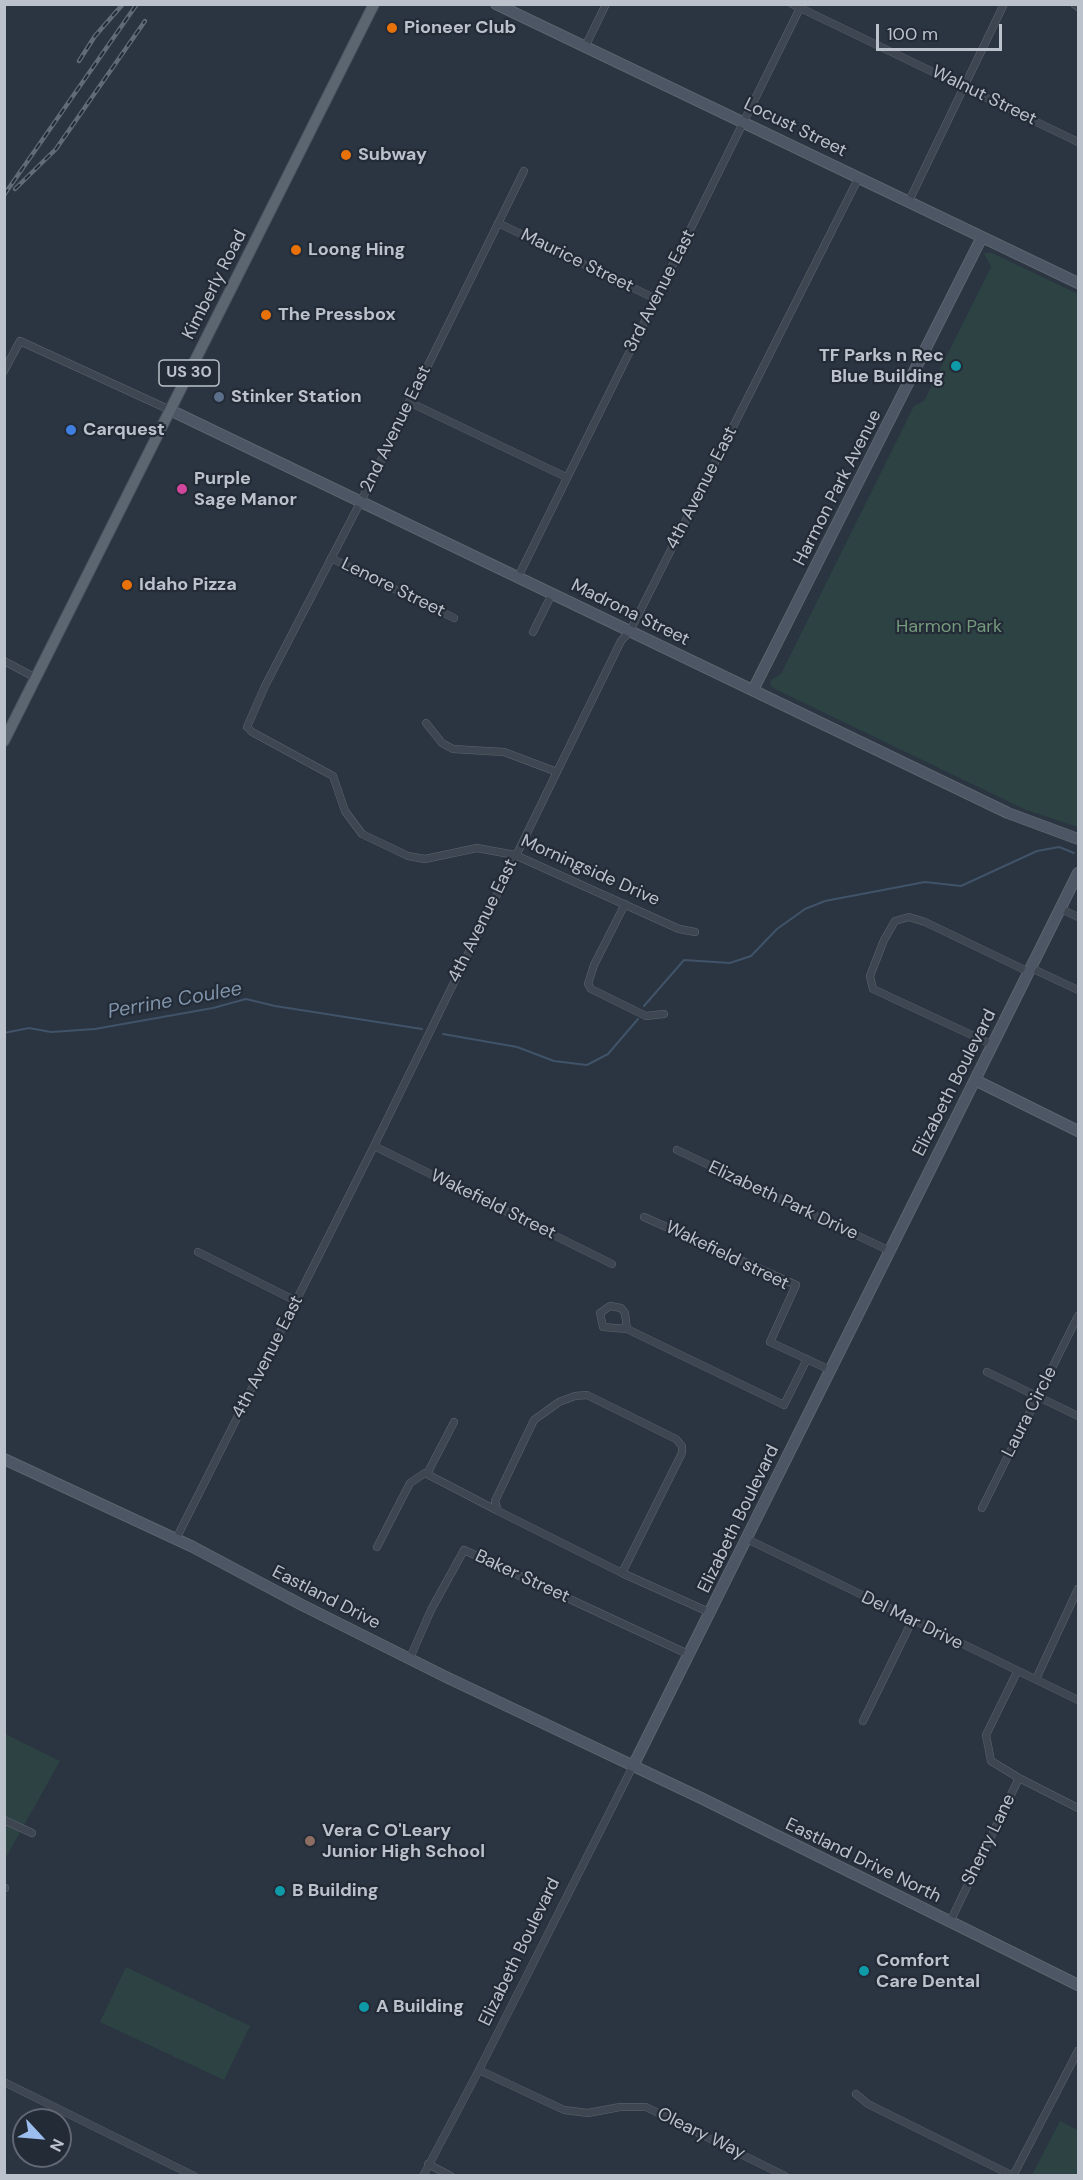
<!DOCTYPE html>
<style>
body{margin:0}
#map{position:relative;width:1083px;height:2180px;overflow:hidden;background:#2a3541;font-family:"DM Sans",sans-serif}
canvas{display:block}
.frame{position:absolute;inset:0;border:6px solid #bbc2cb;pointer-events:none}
.north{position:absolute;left:12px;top:2108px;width:60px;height:60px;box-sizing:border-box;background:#232b37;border:2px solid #606772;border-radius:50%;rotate:116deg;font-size:16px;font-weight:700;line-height:24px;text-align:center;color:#bbc2cb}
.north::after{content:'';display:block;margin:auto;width:21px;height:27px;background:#9cbeef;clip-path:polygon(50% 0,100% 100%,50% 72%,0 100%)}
.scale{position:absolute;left:876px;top:24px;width:126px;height:27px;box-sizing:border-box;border:3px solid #bbc2cb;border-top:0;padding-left:8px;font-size:18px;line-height:21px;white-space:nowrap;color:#bbc2cb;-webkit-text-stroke:4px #232b37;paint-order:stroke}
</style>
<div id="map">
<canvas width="1083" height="2180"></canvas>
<div class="frame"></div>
<div class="north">N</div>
<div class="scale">100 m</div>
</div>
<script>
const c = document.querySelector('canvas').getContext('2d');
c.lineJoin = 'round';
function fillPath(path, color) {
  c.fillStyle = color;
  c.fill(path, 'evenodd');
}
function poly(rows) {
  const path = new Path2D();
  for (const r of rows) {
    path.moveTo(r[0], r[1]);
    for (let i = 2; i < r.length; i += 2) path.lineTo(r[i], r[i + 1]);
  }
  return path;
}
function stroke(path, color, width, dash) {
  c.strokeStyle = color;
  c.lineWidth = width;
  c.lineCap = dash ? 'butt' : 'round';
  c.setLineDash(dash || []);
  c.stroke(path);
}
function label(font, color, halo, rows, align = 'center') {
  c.font = font + ' "DM Sans",sans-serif';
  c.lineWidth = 4.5;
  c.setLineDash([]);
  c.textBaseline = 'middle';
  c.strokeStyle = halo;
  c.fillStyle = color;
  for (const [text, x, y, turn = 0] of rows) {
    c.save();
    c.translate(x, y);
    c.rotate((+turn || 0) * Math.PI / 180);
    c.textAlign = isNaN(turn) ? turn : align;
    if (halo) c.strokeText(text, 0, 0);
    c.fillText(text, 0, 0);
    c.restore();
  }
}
fillPath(poly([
 [984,253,992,253,1078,294,1078,827,1026,810,773,688,770,684,771,680,781,674,914,406,924,401,991,267],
 [5,1734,60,1761,5,1859],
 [126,1967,250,2026,224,2080,100,2022],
 [1060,2121,1078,2130,1078,2175,1032,2175]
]), '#2d4243');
stroke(poly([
 [644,1006,684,960,730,963,751,956,777,929,805,909,825,901,925,882,961,886,1037,851,1059,847,1074,853],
 [4,1033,29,1028,51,1032,95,1029,213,1008,246,999,275,1006,422,1029],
 [443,1034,517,1047,554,1061,587,1065,608,1054,638,1019]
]), '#415368', 2);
const street = poly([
 [792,4,1078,142],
 [1074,4,1078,7],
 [585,47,606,4],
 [524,171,361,501,265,686,247,727,252,732,333,776,345,811,362,834,408,856,425,859,477,848,515,855,679,929,695,932],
 [909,201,1004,4],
 [498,223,656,299],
 [4,371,20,341,170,410],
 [409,402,566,477],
 [331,558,454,618],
 [518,577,802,4],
 [533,632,552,594],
 [4,661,36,678],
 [426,723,442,743,453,749,504,752,557,772],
 [625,904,594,965,588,984,591,989,646,1016,664,1014],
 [1061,909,1078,917],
 [1031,968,1078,990],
 [993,1045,873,989,870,976,884,940,895,921,909,917,925,922,1029,972],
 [374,1146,612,1264],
 [677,1150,890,1251],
 [644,1217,796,1285,770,1342,830,1370],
 [198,1252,296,1301],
 [627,1329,625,1313,621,1308,610,1306,600,1313,603,1327,627,1329,784,1405,807,1359],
 [987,1372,1078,1416],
 [427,1474,454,1422],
 [982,1508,1078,1316],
 [176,1539,374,1146,621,641,630,631,859,177],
 [747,1539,1078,1700],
 [377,1547,410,1483,425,1473,498,1511],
 [622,1573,682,1453,682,1446,676,1439,587,1395,575,1396,559,1402,534,1420,495,1501,498,1511,622,1573,711,1613],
 [410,1658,431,1610,464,1550,690,1655],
 [1017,1672,986,1735,991,1761,1019,1778,1078,1808],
 [1036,1679,1078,1589],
 [863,1721,912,1621],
 [4,1820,32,1833],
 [4,1888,5,1888],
 [950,1922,1019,1778],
 [479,2070,564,2110,588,2113,620,2107,646,2107,785,2176],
 [4,2082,194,2176],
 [856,2094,868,2104,1013,2176],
 [428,2164,451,2176],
 [423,2176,479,2070,633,1766],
 [1013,2176,1078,2051]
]);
const secondary = poly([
 [496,4,1078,283],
 [170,410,1008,813,1078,839],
 [753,690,982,237],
 [975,1080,1078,1131],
 [4,1459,193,1547,302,1605,446,1677,701,1798,1078,1985],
 [633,1766,1078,873]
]);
const primary = poly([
 [4,741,374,4]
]);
stroke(street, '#5c646f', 8);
stroke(secondary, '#5c646f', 12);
stroke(primary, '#4b525e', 12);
stroke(street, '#3e4751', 7);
stroke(secondary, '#4d5664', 10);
stroke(primary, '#5c6671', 10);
const rail = poly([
 [79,61,95,36,123,4],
 [15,189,56,149,145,21],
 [4,195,137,4]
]);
stroke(rail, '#616b78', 4.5);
stroke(rail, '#232b37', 2, [7]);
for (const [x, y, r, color] of [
 [392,28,6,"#e8710a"],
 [346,155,6,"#e8710a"],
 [296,250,6,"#e8710a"],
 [266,315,6,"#e8710a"],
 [956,366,6,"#0f9aa8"],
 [219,397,6,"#5c6f8a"],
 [71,430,6,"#3f7fe0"],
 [182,489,6,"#d1479c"],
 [127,585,6,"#e8710a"],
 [310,1841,6,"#8d6e63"],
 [280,1891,6,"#0f9aa8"],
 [864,1971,6,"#0f9aa8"],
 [364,2007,6,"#0f9aa8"]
]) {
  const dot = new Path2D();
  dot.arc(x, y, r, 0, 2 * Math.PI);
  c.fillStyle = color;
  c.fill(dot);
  stroke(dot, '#232b37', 2);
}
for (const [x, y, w] of [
 [189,373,60]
]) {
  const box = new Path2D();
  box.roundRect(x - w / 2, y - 13, w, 26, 4.5);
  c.fillStyle = '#232b37';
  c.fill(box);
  stroke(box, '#bbc2cb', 1.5);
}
label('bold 16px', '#bbc2cb', null, [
 ["US 30",189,373]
]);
label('bold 18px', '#bbc2cb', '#232b37', [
 ["Pioneer Club",404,28],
 ["Subway",358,155],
 ["Loong Hing",308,250],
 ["The Pressbox",278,315],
 ["TF Parks n Rec",944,356,"right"],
 ["Blue Building",944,377,"right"],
 ["Stinker Station",231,397],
 ["Carquest",83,430],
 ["Purple",194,479],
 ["Sage Manor",194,500],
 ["Idaho Pizza",139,585],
 ["Vera C O'Leary",322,1831],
 ["Junior High School",322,1852],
 ["B Building",292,1891],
 ["Comfort",876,1961],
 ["Care Dental",876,1982],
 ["A Building",376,2007]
], 'left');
label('18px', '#bbc2cb', '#232b37', [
 ["Walnut Street",984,96,26],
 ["Locust Street",795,128,26],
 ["Maurice Street",577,261,26],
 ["Kimberly Road",215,285,-63],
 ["3rd Avenue East",660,291,-63],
 ["2nd Avenue East",396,429,-64],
 ["4th Avenue East",702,488,-63],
 ["Harmon Park Avenue",838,488,-63],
 ["Lenore Street",393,588,26],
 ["Madrona Street",630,613,26],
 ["Morningside Drive",590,871,24],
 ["4th Avenue East",483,921,-64],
 ["Elizabeth Boulevard",955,1083,-63],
 ["Elizabeth Park Drive",783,1201,25],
 ["Wakefield Street",493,1205,26],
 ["Wakefield street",727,1256,26],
 ["4th Avenue East",268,1357,-63],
 ["Laura Circle",1030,1412,-63],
 ["Elizabeth Boulevard",739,1519,-64],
 ["Baker Street",522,1577,25],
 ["Eastland Drive",326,1598,27],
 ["Del Mar Drive",912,1621,26],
 ["Sherry Lane",989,1840,-64],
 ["Eastland Drive North",863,1861,26],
 ["Elizabeth Boulevard",520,1952,-64],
 ["Oleary Way",701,2134,26]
]);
label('18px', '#759a7c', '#232b37', [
 ["Harmon Park",949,627]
]);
label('italic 20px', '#7f93aa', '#232b37', [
 ["Perrine Coulee",175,1001,-10]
]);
</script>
